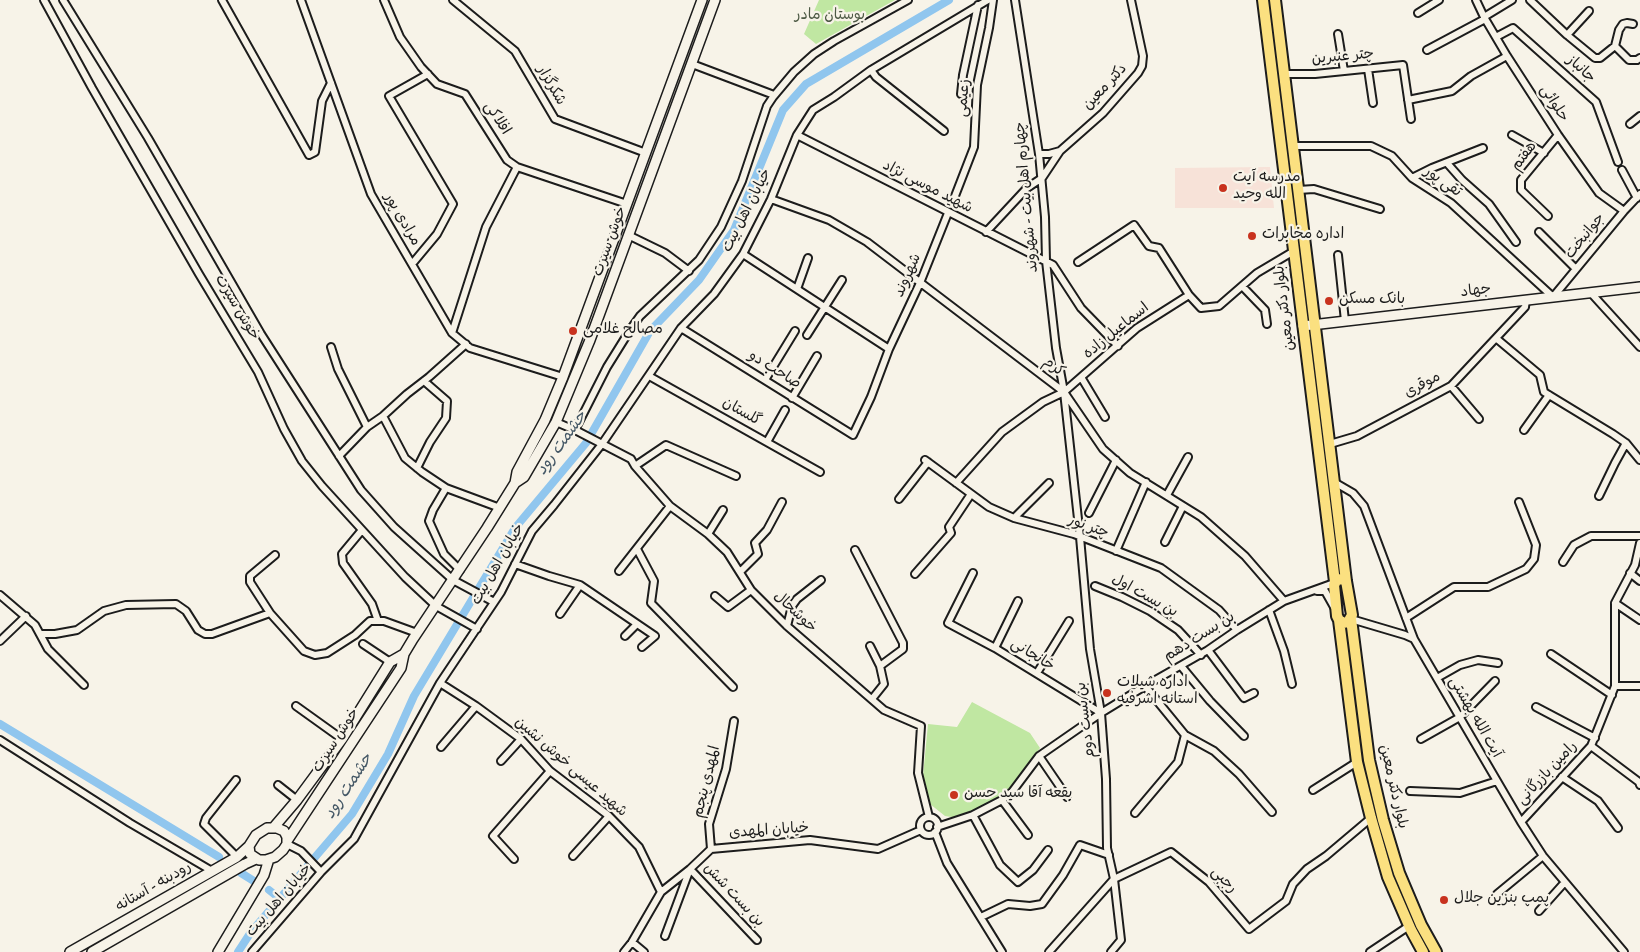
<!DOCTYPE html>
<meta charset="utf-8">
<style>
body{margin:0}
canvas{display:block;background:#f7f3e8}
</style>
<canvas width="1640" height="952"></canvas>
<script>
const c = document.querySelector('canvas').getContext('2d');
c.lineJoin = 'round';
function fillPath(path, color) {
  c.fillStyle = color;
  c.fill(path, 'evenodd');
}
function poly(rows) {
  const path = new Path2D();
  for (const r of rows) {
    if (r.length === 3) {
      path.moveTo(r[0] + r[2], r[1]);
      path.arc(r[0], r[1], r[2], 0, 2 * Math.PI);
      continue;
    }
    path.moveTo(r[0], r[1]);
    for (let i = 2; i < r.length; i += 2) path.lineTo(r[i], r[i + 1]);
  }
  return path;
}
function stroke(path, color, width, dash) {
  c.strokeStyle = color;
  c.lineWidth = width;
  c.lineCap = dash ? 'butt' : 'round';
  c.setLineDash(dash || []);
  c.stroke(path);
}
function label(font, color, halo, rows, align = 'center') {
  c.font = font + ' "Gochi Hand","Playpen Sans Arabic",sans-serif';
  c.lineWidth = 4.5;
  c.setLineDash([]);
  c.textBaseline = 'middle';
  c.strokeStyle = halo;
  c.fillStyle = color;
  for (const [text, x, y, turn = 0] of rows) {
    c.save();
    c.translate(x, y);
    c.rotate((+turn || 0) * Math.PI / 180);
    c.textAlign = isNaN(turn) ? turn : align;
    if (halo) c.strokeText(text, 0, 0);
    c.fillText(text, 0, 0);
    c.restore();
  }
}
fillPath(poly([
 [1270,167,1274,208,1175,208,1175,168]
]), '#f7e2d8');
fillPath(poly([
 [819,0,895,0,816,44,804,34],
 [972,702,1030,733,1040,748,1010,788,993,803,958,818,945,816,930,804,924,789,923,776,928,724,957,727]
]), '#c0e7a2');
stroke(poly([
 [0,724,219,857],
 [241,873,257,883],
 [269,890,279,898],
 [238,952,251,932,352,814,388,754,414,696,515,528,586,443,650,331,699,280,734,230,783,110,806,84,949,0]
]), '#90c6ee', 8);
const street = poly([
 [44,0,92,88,199,274,258,372,284,429,302,461,322,486,405,577,436,606,477,629],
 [63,0,148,138,261,334,361,490,394,527,453,580,494,602],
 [222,0,309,155,315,152,322,101,331,83],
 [301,0,371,194,452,333,470,348,563,377],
 [384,0,400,37,421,67,437,84,465,94,507,160,517,167,627,204],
 [453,0,515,51,555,119,646,153],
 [1015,0,1039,154,1045,217,1046,261,1056,348,1064,392,1080,537,1090,649,1101,713,1106,779,1107,848,1114,879,1121,940,1111,952],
 [1476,0,1484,17,1507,56,1558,135,1599,193,1624,211],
 [1530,0,1567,35,1595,58,1600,58,1615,46,1629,60,1637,60,1640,58],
 [1418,13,1439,0],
 [1484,17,1512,0],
 [1338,34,1344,71],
 [1567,35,1589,11],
 [1496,37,1513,28,1596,102,1618,162],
 [1615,46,1619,30,1623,24,1627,23,1633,24],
 [1427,50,1485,19],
 [692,64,774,95],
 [1368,69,1373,103],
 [871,70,876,77,944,131],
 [1284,74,1315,74,1403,65,1411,119],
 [961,94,963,75,978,5],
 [1408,100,1452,91,1471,76,1507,56],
 [1630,124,1640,116],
 [797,135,1053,265,1081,308,1118,346],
 [1512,135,1544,153],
 [1293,146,1371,146,1392,156,1412,178,1451,203,1553,297,1624,211,1640,194],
 [1060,151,1103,113,1138,73,1142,66,1143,56,1131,0],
 [1447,163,1462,180,1489,204,1516,242],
 [1622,170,1637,198],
 [1412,178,1432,168,1483,148],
 [1298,190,1314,189,1380,209],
 [955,196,974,147,977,85,989,28,993,0],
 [771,199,829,220,867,242,1064,392,1103,449,1130,473,1201,517,1245,556,1284,601],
 [1548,216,1521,190,1521,180,1558,135],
 [986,232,1027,188,1042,178,1060,151,1049,154,1039,154],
 [1539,232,1576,269],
 [628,235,665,253,689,271],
 [743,254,889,349],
 [1338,255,1345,321],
 [1078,262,1134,225,1149,246,1159,248,1189,295,1201,308,1219,306,1257,273,1294,251],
 [412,264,437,234,453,204,389,96,428,74],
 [1242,286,1265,310,1267,324],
 [797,289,808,258],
 [1591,293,1640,347],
 [681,328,853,435,871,397,889,349,920,283,948,213],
 [452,333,486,227,517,167],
 [807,335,842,280],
 [1497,339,1540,375,1544,392,1613,434,1626,443,1640,460],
 [331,347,338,369,367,427],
 [649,376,820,472],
 [1081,377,1105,417],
 [765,380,795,331],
 [1451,386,1479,419],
 [792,398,817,356],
 [383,416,407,394,429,377,466,344],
 [556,422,577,431,631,459,635,466,670,506,708,534,727,552,751,590,787,626,884,710,921,726,918,773,929,817],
 [575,430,607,367,630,330,640,316,699,260,721,227,742,181,767,106,773,97,794,72,814,54,834,41,908,0],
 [1524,430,1549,395],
 [767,442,785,410],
 [1330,444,1357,436,1451,386,1525,307,1526,300],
 [339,456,367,427,383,416,405,458,422,472,446,488],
 [925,460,989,507,1014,518,1074,534,1161,568,1219,610,1237,630],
 [635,466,666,445,736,476],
 [417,468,430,442,446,418,447,401,424,381],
 [1334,482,1353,493,1364,506,1414,639,1521,822,1543,856,1624,952],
 [956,483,1002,432,1043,402,1064,392,1137,328,1189,295],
 [1167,495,1188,457],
 [1599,496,1615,463,1626,443],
 [899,499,928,462],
 [1089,513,1116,460],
 [1014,518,1049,483],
 [362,530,342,554,343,563,372,604,378,621],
 [708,534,723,510],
 [1165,542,1183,506],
 [637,549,654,581,651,603,733,687],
 [855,550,903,643,903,649,880,666,884,684,872,699],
 [1116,551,1146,482],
 [1563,562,1574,545,1591,536,1640,536],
 [515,564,549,576,580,585,655,636,642,647],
 [460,570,444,554,429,521,433,510,446,488,500,508],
 [619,571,670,506],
 [741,571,758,554,755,543,767,530,782,502],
 [973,573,948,623,995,648,1101,713],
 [1630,573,1640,581],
 [915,574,951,533,949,527,971,494],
 [1095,586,1122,597,1150,611,1178,630,1201,655],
 [1317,591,1325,591,1334,607],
 [0,595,35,625,48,649,84,685],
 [715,596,728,607,751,590],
 [1615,603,1640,620],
 [1269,610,1284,651,1292,684],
 [270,613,250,582,250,576,275,555],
 [560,614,580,585],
 [1406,618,1454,587,1488,587,1526,569,1534,559,1536,545,1519,502],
 [1351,619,1405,635,1414,639],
 [787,626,792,606,797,599,821,580],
 [40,634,55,634,77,630,104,611,126,605,176,604,186,611,198,630,205,634,212,634,270,613,304,651,315,655,327,653,355,635,370,621,384,621,417,633],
 [625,636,637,624],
 [0,641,26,616],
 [363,644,390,662],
 [870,646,880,666],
 [995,648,1018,601],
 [1208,650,1244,698,1254,693],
 [1551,654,1612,695],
 [1181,666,1210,701,1244,736],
 [1037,673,1069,621],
 [1437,678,1460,665,1478,660,1498,663],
 [440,683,476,706,521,739,550,771,609,816,639,847,661,892],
 [1145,686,1185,735,1214,751,1239,774,1272,812],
 [1615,686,1640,686],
 [296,706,342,739],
 [1536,707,1595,738],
 [1421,739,1460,717,1495,681],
 [0,740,130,823,212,871],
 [1591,746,1639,782,1640,785],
 [441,747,476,706],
 [1039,756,1067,797],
 [501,761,521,739],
 [1562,777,1598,801,1618,828],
 [236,780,206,818,204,824,237,857],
 [278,785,297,800],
 [1313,790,1357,762],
 [1410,791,1460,793,1497,781],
 [1002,800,1028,835],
 [1135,813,1178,762,1185,735],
 [973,815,1000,865,1018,882,1033,870,1048,850],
 [929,826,9],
 [1521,822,1591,746,1615,686,1615,603,1635,565,1640,543],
 [937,827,973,815,1002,800,1012,792,1039,756,1101,713,1150,683,1208,650,1237,630,1284,601,1334,583],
 [935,832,947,863,1002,952],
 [287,844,301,851,321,872],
 [711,849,709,824,726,769,734,721],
 [573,856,609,816],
 [514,859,493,836,550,771],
 [1497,894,1543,856],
 [1539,911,1565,882],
 [981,917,1008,904,1030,906,1042,904,1063,875,1080,845,1109,855],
 [665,936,690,869,757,940],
 [632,942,644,952],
 [252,952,321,872,354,839,440,683,501,592,532,531,554,505,602,444,681,328,714,294,743,254,771,199,797,135,813,110,834,97,871,70,988,0],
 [624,952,632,942,661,892,690,869,711,849,810,840,878,849,921,830],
 [1049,952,1114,879,1171,852,1209,882,1249,929,1286,901,1293,884,1307,869,1326,856,1371,818],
 [1370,952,1409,926]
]);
const secondary = poly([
 [1303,326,1640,287],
 [515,483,524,477,556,422,590,340,715,0],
 [274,827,297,800,342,739,390,662,404,654],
 [267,828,277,828,284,831,287,837,287,844,283,850,275,857,266,860,259,860,250,854,249,846,256,835,267,828],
 [287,841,401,668,404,654,413,639,487,528,515,483,517,472,545,420,563,377,702,0],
 [70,952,237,857,249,846],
 [92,952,245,864,256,859],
 [218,952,264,875,269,859]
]);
const primary = poly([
 [1263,0,1335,582],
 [1275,0,1346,581,1352,615,1348,622,1344,623,1339,620,1337,616,1334,585,1337,580,1342,579,1346,581],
 [1351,619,1369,760,1383,820,1399,873,1421,925,1436,952],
 [1339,620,1357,762,1371,818,1388,877,1411,930,1423,952]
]);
stroke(street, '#1c1c1c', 10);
stroke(secondary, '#1c1c1c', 12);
stroke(primary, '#1c1c1c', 14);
stroke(street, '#f7f3e8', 6);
stroke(secondary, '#f7f3e8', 9);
stroke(primary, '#fbe080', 10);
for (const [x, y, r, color] of [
 [1223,188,5,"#c8321e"],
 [1252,236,5,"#c8321e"],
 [1329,301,5,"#c8321e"],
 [573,331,5,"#c8321e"],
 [1107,693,5,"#c8321e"],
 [954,795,5,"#c8321e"],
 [1444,900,5,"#c8321e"]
]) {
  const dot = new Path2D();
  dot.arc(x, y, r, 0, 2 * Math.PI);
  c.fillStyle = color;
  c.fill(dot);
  stroke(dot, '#f7f3e8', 2);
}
label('15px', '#4d5944', '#f7f3e8', [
 ["بوستان مادر",830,17]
]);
label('15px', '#1c1c1c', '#f7f3e8', [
 ["چتر عنبرین",1343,58,-5],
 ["جانباز",1580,70,42],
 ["شکرگزار",550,86,60],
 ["دکتر معین",1106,88,-47],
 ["زعیمی",965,98,-85],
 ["حلوائی",1553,104,57],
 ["افلاکی",496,119,57],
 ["هفتم",1525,157,-53],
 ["تقی پور",1442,183,35],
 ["شهید موسی نژاد",927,188,27],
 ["چهارم اهل بیت - شهروند",1028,197,-95],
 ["خیابان اهل بیت",748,211,-63],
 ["مرادی پور",401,220,60],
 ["جوانبخت",1586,237,-51],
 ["خوش سیرت",611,242,-70],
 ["شهروند",909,276,-66],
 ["جهاد",1476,292,-7],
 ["خوش سیرت",236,308,59],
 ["بلوار دکتر معین",1286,308,-97],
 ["اسماعیل زاده",1117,332,-39],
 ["کرم",1053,368,37],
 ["صاحب دو",774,371,32],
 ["موقری",1423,386,-29],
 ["گلستان",741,413,30],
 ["چتر نور",1088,528,20],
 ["خیابان اهل بیت",499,565,-60],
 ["بن بست اول",1144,597,29],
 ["خوشحال",794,613,43],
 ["بن بست دهم",1200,638,-32],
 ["خانجانی",1032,656,32],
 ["آیت الله بهشتی",1474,718,60],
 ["بن بست دوم",1087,720,-97],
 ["خوش سیرت",337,741,-57],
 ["شهید عیسی خوش نشین",570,768,41],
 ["رامین بازرگانی",1548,774,-47],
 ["المهدی پنجم",708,782,-76],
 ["بلوار دکتر معین",1392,787,77],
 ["خيابان المهدی",769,832,-4],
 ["رجبی",1223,881,46],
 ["رودبنه - آستانه",154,888,-30],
 ["بن بست شش",733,896,47],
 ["خیابان اهل بیت",280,901,-49]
]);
label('15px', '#1c1c1c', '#f7f3e8', [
 ["مدرسه آیت",1233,179],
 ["الله وحید",1233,196],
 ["اداره مخابرات",1262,236],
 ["بانک مسکن",1339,301],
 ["مصالح غلامی",583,331],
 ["اداره شیلات",1117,684],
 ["استانه اشرفیه",1117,701],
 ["بقعه آقا سید حسن",964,795],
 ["پمپ بنزین جلال",1454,900]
], 'left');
label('italic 16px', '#455866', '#f7f3e8', [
 ["حشمت رود",563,444,-54],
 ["حشمت رود",350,787,-57]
]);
</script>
